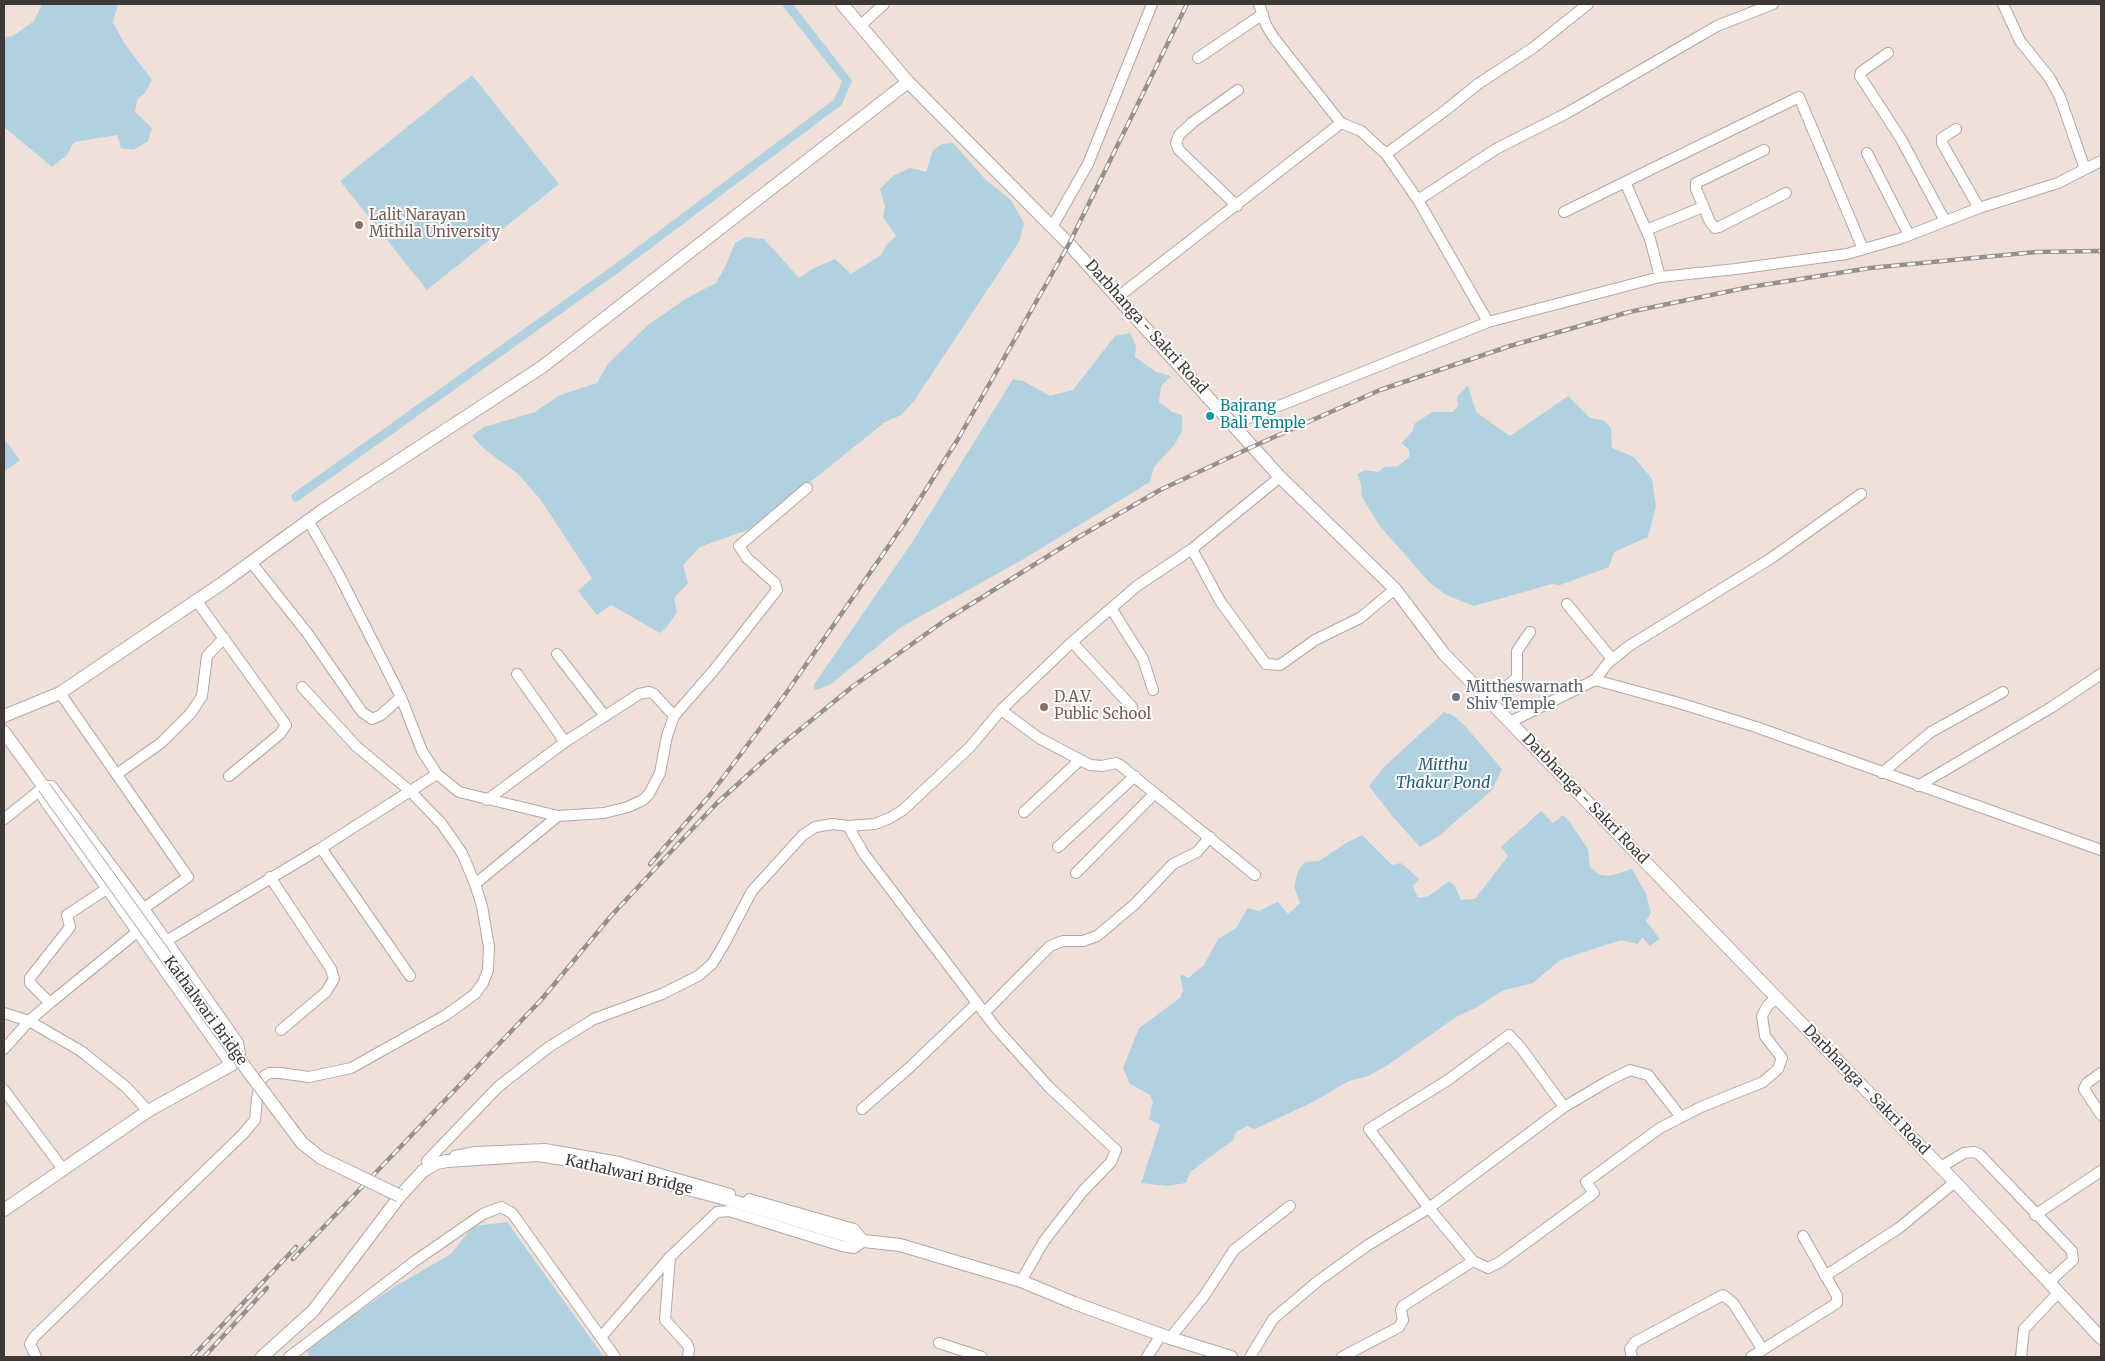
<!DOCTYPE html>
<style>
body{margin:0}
#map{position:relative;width:2105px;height:1361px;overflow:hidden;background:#efe1d9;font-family:Merriweather,serif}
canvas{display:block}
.frame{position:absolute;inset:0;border:5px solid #3e3936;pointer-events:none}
</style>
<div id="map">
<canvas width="2105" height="1361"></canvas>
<div class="frame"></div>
</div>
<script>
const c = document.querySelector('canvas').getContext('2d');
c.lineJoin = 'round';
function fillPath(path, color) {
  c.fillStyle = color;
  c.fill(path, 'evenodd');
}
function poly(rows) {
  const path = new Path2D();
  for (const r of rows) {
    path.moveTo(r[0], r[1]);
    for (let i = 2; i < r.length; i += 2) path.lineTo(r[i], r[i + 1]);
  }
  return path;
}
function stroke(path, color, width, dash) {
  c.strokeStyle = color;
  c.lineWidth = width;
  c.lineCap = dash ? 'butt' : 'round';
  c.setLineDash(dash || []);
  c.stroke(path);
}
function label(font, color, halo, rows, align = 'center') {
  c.font = font + ' Merriweather,serif';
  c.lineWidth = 4;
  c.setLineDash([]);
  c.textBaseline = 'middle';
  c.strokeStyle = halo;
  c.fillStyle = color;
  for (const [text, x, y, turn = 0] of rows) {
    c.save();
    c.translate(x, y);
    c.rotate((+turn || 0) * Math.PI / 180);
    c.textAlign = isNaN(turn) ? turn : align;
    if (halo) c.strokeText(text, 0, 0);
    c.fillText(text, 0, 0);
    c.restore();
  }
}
fillPath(poly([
 [42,4,118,4,113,22,124,43,152,80,145,93,137,100,135,112,152,128,148,141,134,150,121,148,117,135,74,142,67,155,52,167,4,127,4,37,13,36,34,21],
 [472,75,559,184,427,290,340,181],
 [953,143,986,180,1011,200,1024,223,1019,242,914,401,901,415,885,422,753,528,700,547,683,565,688,583,674,598,677,612,667,627,660,633,611,605,597,615,578,591,592,578,540,499,518,474,483,448,472,436,484,427,535,412,560,395,597,383,608,364,649,324,687,298,716,283,726,265,735,243,746,237,764,239,799,278,812,269,835,259,851,274,881,255,886,245,896,236,883,217,885,207,880,189,893,176,910,168,926,172,933,150,942,144],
 [1130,333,1136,346,1135,357,1156,372,1171,376,1161,386,1159,402,1172,412,1182,415,1182,431,1175,444,1154,467,1150,482,1022,560,901,627,830,685,815,690,813,686,913,541,1013,379,1023,381,1050,396,1073,390,1115,336],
 [1468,385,1476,412,1510,436,1568,396,1590,418,1603,420,1611,428,1612,448,1634,457,1652,479,1656,507,1648,537,1614,552,1609,567,1560,585,1552,584,1474,606,1446,595,1429,582,1379,525,1362,497,1361,485,1357,474,1365,470,1378,472,1384,467,1398,466,1409,457,1409,450,1402,443,1413,431,1414,424,1432,412,1453,412,1458,406,1457,397],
 [4,439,20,460,4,472],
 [1444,712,1454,716,1465,726,1502,769,1492,790,1439,836,1420,847,1393,817,1369,786,1385,766],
 [1541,811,1553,823,1563,815,1569,821,1588,849,1590,867,1600,875,1610,876,1632,869,1646,894,1651,913,1646,921,1660,939,1650,946,1642,937,1638,944,1621,940,1560,960,1533,983,1502,991,1477,1007,1456,1017,1388,1065,1366,1077,1349,1081,1313,1102,1255,1129,1247,1126,1236,1132,1233,1140,1190,1172,1186,1183,1167,1186,1141,1183,1160,1125,1149,1119,1153,1102,1150,1095,1130,1084,1123,1068,1139,1028,1180,998,1183,990,1180,976,1183,975,1188,978,1204,965,1218,939,1236,928,1248,908,1259,911,1278,902,1288,914,1300,903,1294,886,1298,871,1305,862,1319,861,1346,843,1362,835,1392,865,1401,863,1419,879,1413,886,1418,898,1429,896,1449,881,1455,886,1461,900,1475,899,1508,856,1501,847],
 [507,1222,604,1357,309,1357,306,1348,394,1287,451,1254,473,1226]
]), '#b1d1e0');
stroke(poly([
 [296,497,613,271,838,102,847,81,787,4]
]), '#b1d1e0', 9);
const minor = poly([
 [1259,4,1266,25,1274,38,1341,123,1361,131,1386,154,1418,200,1488,322],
 [2003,4,2020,41,2049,77,2060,97,2085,169],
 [860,26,884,4],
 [1888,53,1861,72,1860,76,1901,139,1945,221],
 [1198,58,1263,14],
 [1956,129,1942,138,1942,143,1979,208],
 [1764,150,1696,183,1696,189,1710,222,1715,228,1719,227,1786,193],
 [1867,153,1909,235],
 [1386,154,1446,110,1478,84,1533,48,1588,4],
 [1418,200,1496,149,1567,113,1717,26,1773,4],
 [1237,206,1179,150,1176,143,1179,135,1193,122,1238,90],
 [1564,212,1625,182],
 [1052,227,1088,164,1152,4],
 [1646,230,1703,207],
 [1660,277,1650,239,1625,182,1799,97,1863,249],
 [1118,297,1341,123],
 [1234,424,1488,322,1660,277,1736,269,1847,254,1902,238,1979,208,2058,183,2101,161],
 [308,520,339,575,401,697,422,751,437,774,459,792,558,816,604,813,628,807,643,800,649,794,660,773,667,736,674,716,714,670,777,590,775,583,747,558,739,546,807,488],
 [1192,549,1220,601,1266,664,1280,665,1315,640,1360,618,1395,589],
 [251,562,308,634,362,712,372,719,381,715,401,697],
 [196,600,286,725,280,734,229,776],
 [1567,604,1612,659],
 [1111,608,1143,659,1153,690],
 [1072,642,1132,707],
 [557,654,604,715],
 [517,674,565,742],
 [1595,680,1608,663,1629,646,1770,559,1861,494],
 [60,693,188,877,143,909],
 [1489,700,1517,678,1517,651,1530,632],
 [1001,710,1039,738,1090,765,1102,766,1116,763,1120,765,1255,875],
 [1510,722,1595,680,1679,703,1756,727,2101,850],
 [1882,773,1931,732,2003,692],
 [117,774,161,743,191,713,202,696,207,656,224,638],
 [1918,786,2052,707,2101,674],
 [44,787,39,791,45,801,231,1065],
 [487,800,565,742,639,694,649,692,654,694,674,716],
 [1024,812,1080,760],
 [4,819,39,791],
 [848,826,864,854,996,1028,1049,1087,1116,1150,1111,1162,1083,1191,1044,1241,1021,1281],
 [1058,847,1135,776],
 [321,848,410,976],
 [1076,873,1155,793],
 [270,877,331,969,334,979,326,992,281,1030],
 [475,884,558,816],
 [166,941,321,848,437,774],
 [50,1003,30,983,30,978,70,927,67,915,108,888],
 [4,1013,29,1021,81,1051,126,1087,148,1111],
 [984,1013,1050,946,1063,941,1083,941,1097,936,1135,904,1173,864,1197,852,1210,837],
 [4,1049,29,1021,50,1003,137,932],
 [2101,1073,2087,1083,2084,1089,2101,1115],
 [4,1090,63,1169],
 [862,1109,909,1068,977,1003],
 [455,1156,475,1152,545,1149,619,1162,730,1194],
 [427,1161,498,1087,549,1047,594,1019,662,994,698,976,712,964,723,946,752,891,803,835,815,827,833,824,848,826,875,824,890,818,903,810,970,747,1001,710,1072,642,1137,586,1192,549,1280,477],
 [1941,1167,1964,1153,1974,1152,1979,1154,2072,1251,2073,1260,2049,1282],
 [2035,1215,2101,1171],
 [670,1257,665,1320,687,1344,689,1349,688,1357],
 [1473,1261,1429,1208,1369,1129,1448,1080,1509,1035,1521,1048,1564,1107],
 [1825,1276,1899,1228,1955,1182],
 [602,1336,670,1257,717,1212,729,1211,842,1246,854,1248,864,1241,854,1229,749,1199],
 [1170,1338,1204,1296,1234,1250,1290,1206],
 [939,1343,982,1357],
 [36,1357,30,1344,34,1337,243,1134,255,1120,257,1098,261,1080,264,1076,270,1073,280,1073,309,1077,351,1068,446,1015,475,994,483,983,488,970,489,947,482,906,475,884,462,853,441,823,410,791,356,746,302,687],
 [289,1357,415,1261,483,1214,501,1207,512,1213,615,1357],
 [1147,1357,1161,1335],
 [1250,1357,1273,1319,1318,1281,1368,1245,1429,1208,1564,1107,1608,1081,1630,1070,1648,1075,1681,1117],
 [1342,1357,1399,1327,1403,1320,1401,1310,1403,1306,1473,1261,1488,1268,1500,1262,1594,1193,1586,1182,1660,1128,1701,1107,1763,1082,1778,1069,1782,1058,1765,1036,1762,1016,1768,1005,1777,998],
 [1632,1357,1630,1349,1635,1342,1723,1295,1733,1303,1763,1350],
 [1751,1357,1837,1303,1837,1296,1803,1236],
 [2021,1357,2024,1329,2059,1292]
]);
const major = poly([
 [842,4,908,82,1069,244,1280,477,1395,589,1444,654,1955,1182,2101,1338],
 [4,716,60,693,221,584,323,510,542,367,908,82],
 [4,732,44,787,51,787,61,800,143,909,237,1043,239,1054,231,1065,148,1111,4,1210],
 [262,1357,313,1311,400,1196,423,1171,437,1163,447,1161,538,1155,600,1165,740,1203,864,1241,900,1245,1021,1281,1074,1303,1170,1338,1231,1357]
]);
stroke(minor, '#b4a79f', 12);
stroke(major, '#b4a79f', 14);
stroke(minor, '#fff', 10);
stroke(major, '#fff', 12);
const rail = poly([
 [650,864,710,795,782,699,904,524,958,439,1069,244,1187,4],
 [293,1259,541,1000,611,916,679,843,717,803,781,745,852,687,944,621,1077,538,1160,490,1254,446,1380,390,1510,346,1629,312,1750,287,1870,268,2036,252,2101,251],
 [192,1357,296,1247],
 [204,1357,267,1288]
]);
stroke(rail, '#998f8a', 4.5);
stroke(rail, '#fff', 2.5, [8]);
const majorBridge = poly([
 [44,787,248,1071,302,1143,321,1158,400,1196]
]);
stroke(majorBridge, '#b4a79f', 14, []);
stroke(majorBridge, '#fff', 12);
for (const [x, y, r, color] of [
 [359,225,5,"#8d6e63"],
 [1210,416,5,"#0f9aa8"],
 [1456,697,5,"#6b7280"],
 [1044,707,5,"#8d6e63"]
]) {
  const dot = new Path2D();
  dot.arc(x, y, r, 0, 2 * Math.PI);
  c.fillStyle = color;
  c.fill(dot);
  stroke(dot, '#fff', 2);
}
label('15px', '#785e54', '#fff', [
 ["Lalit Narayan",369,216],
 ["Mithila University",369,233],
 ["D.A.V.",1054,698],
 ["Public School",1054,715]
], 'left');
label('15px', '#3e3936', '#fff', [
 ["Darbhanga - Sakri Road",1146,327,48],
 ["Darbhanga - Sakri Road",1585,799,46],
 ["Kathalwari Bridge",205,1011,54],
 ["Darbhanga - Sakri Road",1866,1090,46],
 ["Kathalwari Bridge",629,1175,13]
]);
label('15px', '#0d838f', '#fff', [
 ["Bajrang",1220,407],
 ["Bali Temple",1220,424]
], 'left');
label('15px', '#5b616d', '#fff', [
 ["Mittheswarnath",1466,688],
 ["Shiv Temple",1466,705]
], 'left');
label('italic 16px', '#265f77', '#fff', [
 ["Mitthu",1443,765],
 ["Thakur Pond",1443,783]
]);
</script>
